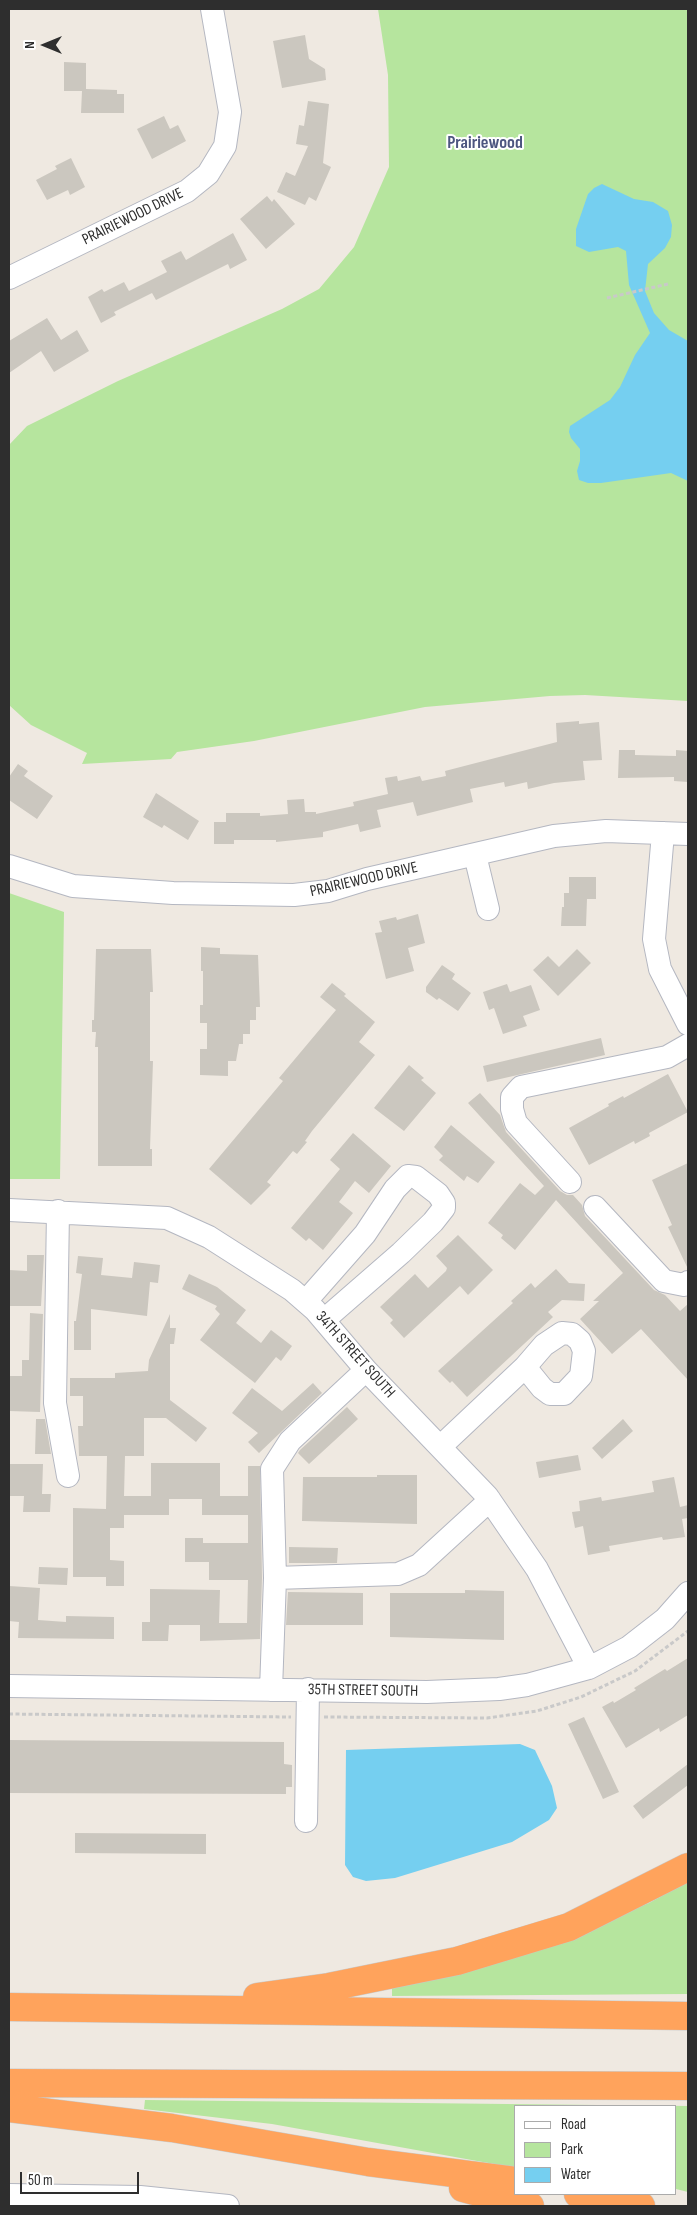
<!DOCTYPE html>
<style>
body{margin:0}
#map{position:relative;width:697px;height:2215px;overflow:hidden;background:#efe9e1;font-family:"Sofia Sans Condensed",sans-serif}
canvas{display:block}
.frame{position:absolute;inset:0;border:10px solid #2e2e2e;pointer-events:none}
.legend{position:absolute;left:514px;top:2105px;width:162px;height:90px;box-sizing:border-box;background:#fff;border:1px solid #ababab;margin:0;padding:6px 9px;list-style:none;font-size:15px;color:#2e2e2e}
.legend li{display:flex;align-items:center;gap:10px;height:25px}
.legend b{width:25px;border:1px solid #ababab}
.north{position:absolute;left:20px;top:20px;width:50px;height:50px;-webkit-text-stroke:4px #fff;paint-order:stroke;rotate:270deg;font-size:14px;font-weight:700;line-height:20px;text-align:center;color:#2e2e2e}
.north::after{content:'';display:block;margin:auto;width:18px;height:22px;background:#2e2e2e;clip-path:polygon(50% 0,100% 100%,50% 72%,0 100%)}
.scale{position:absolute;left:20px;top:2172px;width:119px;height:22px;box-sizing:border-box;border:2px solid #2e2e2e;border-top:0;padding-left:6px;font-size:15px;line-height:18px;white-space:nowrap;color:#2e2e2e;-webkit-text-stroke:4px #fff;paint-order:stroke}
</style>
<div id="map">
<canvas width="697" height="2215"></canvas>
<div class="frame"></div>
<ul class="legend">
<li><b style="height:6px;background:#fff"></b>Road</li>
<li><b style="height:14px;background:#b6e59e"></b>Park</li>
<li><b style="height:14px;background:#75cff0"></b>Water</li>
</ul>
<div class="north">N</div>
<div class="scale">50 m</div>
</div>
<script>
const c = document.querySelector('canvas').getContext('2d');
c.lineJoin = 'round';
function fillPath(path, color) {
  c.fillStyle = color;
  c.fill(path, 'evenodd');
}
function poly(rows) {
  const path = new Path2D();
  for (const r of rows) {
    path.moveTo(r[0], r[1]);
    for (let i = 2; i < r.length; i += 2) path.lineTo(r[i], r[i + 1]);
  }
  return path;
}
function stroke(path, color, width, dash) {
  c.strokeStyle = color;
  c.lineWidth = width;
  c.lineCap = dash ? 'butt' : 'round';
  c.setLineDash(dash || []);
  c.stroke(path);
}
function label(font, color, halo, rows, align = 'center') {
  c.font = font + ' "Sofia Sans Condensed",sans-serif';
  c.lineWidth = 4;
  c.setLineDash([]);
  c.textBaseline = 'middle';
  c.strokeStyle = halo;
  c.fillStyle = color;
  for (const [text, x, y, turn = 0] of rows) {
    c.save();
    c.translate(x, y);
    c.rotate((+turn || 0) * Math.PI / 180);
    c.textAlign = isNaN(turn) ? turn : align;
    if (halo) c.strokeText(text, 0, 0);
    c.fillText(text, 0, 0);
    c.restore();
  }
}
fillPath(poly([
 [378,9,688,9,688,701,585,695,550,696,425,707,254,741,177,752,171,759,82,764,87,753,31,725,9,705,9,445,27,426,118,381,282,309,319,289,354,247,389,167,388,75],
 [9,893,64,912,60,1179,9,1179],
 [688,1881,688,1994,392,1996,392,1987,570,1934,649,1903],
 [145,2100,688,2106,688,2192,676,2189,676,2106,516,2106,516,2168,272,2124,144,2109]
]), '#b6e59e');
fillPath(poly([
 [602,184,634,199,653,202,668,211,672,225,671,237,665,248,648,264,645,291,654,313,669,330,688,341,688,481,671,473,601,483,588,483,579,480,577,471,580,461,580,449,571,438,569,432,570,426,610,400,620,387,635,355,650,333,629,285,626,251,618,247,589,252,576,246,576,229,588,194,594,188],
 [520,1744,535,1750,552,1786,557,1808,549,1820,512,1842,395,1878,366,1881,353,1877,345,1865,346,1750]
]), '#75cff0');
fillPath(poly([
 [305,35,309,59,325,69,326,80,282,88,273,41],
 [64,62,86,63,86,89,117,90,117,94,124,94,124,113,81,113,82,91,64,91],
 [308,101,329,104,323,163,331,167,316,201,309,197,305,205,277,192,286,172,295,176,308,146,296,144,299,125,304,126],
 [164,116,170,129,178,125,186,141,152,159,137,129],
 [71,158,85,187,70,195,68,190,47,200,36,180,57,169,55,166],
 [267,196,272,202,274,199,295,224,266,249,240,219],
 [233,233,247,260,230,269,228,264,156,300,152,293,114,312,116,315,101,323,88,297,102,289,104,292,124,282,129,291,167,272,161,261,181,251,186,260],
 [47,318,61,340,77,330,89,351,54,372,41,351,9,373,9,341],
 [579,721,579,724,599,722,602,760,583,761,585,780,554,783,528,789,527,782,505,787,504,782,470,789,473,802,417,816,413,802,377,810,381,827,360,832,358,824,323,832,323,837,276,842,276,840,234,840,234,844,214,844,214,822,226,822,226,813,260,813,260,816,288,814,287,800,304,799,305,812,316,812,316,814,354,806,353,802,388,794,385,778,397,776,398,781,420,776,422,781,446,776,445,771,557,742,556,723],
 [619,750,635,750,635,755,676,756,676,750,688,751,688,782,674,781,674,777,618,778],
 [18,764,28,771,24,776,53,796,37,819,9,800,9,777],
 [156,793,199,821,188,840,164,825,162,828,143,817],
 [569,877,596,877,596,899,587,899,586,926,561,926,562,907,564,907,564,893,569,893],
 [418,914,425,943,408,948,414,971,386,979,375,933,382,932,379,921,396,917,397,920],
 [201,947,220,948,220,954,258,955,260,1007,256,1007,256,1020,250,1020,250,1034,243,1034,243,1044,239,1044,236,1061,228,1061,228,1076,200,1075,200,1049,207,1049,207,1023,200,1023,200,1005,203,1005,203,971,201,971],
 [96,949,151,949,153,992,150,992,150,1061,153,1061,150,1149,152,1149,152,1166,98,1166,98,1047,95,1047,96,1032,92,1032,92,1020,94,1020],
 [577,949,591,963,558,996,533,970,548,956,559,967],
 [442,965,455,974,452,979,471,993,458,1011,439,998,437,1000,426,992,426,987],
 [332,983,346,994,344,996,375,1022,359,1042,375,1055,312,1131,305,1141,307,1142,297,1154,293,1151,267,1182,271,1185,251,1205,209,1169,283,1081,279,1078,336,1010,320,997],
 [507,984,510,992,531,985,540,1010,523,1016,527,1026,503,1034,494,1008,489,1010,483,992],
 [601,1038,605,1055,487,1082,483,1066],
 [409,1065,424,1078,421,1080,436,1093,404,1131,374,1108],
 [668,1074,688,1112,649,1133,650,1136,635,1144,634,1141,589,1165,569,1128,609,1106,608,1104,623,1096,624,1098],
 [480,1093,500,1115,506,1132,560,1191,567,1195,573,1195,582,1205,585,1216,654,1290,665,1295,680,1311,688,1304,688,1380,641,1329,612,1354,580,1319,599,1301,593,1301,623,1273,556,1200,515,1250,501,1238,503,1235,488,1223,520,1183,535,1195,544,1186,468,1103],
 [451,1125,495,1162,478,1183,467,1176,464,1181,439,1160,443,1156,434,1147],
 [353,1133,391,1166,369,1193,355,1181,339,1202,353,1213,323,1250,309,1238,306,1241,291,1228,340,1169,330,1160],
 [688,1163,688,1269,668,1227,672,1225,652,1180],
 [458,1235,493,1270,468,1295,460,1286,404,1338,390,1323,393,1320,380,1307,415,1274,428,1288,446,1271,447,1268,436,1256],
 [27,1255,44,1255,41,1306,9,1306,9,1270,27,1271],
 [78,1256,103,1258,101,1275,132,1278,134,1262,160,1265,158,1283,150,1282,147,1316,91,1309,91,1350,74,1350,74,1321,76,1321,82,1274,76,1273],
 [556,1269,569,1283,585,1284,584,1301,562,1300,548,1312,553,1317,467,1397,452,1381,450,1383,438,1371,513,1303,511,1301,531,1283,535,1288],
 [189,1274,217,1287,246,1310,236,1323,261,1343,271,1330,292,1346,281,1361,276,1357,255,1383,200,1340,220,1314,215,1309,217,1306,182,1289],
 [30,1313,43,1314,40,1412,9,1411,9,1376,22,1376,22,1360,29,1360],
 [170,1314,170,1328,176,1328,174,1344,170,1344,170,1400,207,1428,196,1442,166,1418,144,1418,144,1456,125,1456,124,1496,151,1496,151,1463,220,1463,220,1496,248,1496,248,1466,260,1466,262,1578,260,1639,200,1641,200,1625,169,1625,168,1641,142,1641,142,1622,150,1622,150,1589,220,1590,219,1623,247,1623,248,1580,209,1580,209,1562,185,1562,185,1538,203,1538,203,1543,248,1543,248,1515,202,1515,202,1499,169,1499,169,1515,124,1515,124,1528,110,1528,110,1560,124,1561,124,1586,106,1586,106,1577,73,1577,73,1508,106,1509,107,1456,79,1456,78,1426,83,1426,83,1396,70,1396,70,1378,115,1378,115,1373,148,1371,149,1360],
 [313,1383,322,1393,259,1453,248,1442,258,1433,232,1413,252,1388,282,1411],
 [347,1407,358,1419,309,1464,298,1453,300,1450],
 [36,1419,45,1419,51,1454,35,1454],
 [623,1419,633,1431,602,1459,592,1448],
 [578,1455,581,1470,539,1478,536,1462],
 [9,1464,43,1464,42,1494,51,1494,50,1512,23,1512,24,1496,9,1496],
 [377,1475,417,1475,417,1524,302,1521,303,1477,377,1477],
 [674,1477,680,1507,688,1505,688,1518,682,1519,685,1537,663,1540,662,1537,609,1546,610,1551,588,1555,583,1526,575,1528,572,1512,580,1511,579,1501,601,1497,602,1501,654,1492,652,1481],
 [289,1547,338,1548,337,1563,289,1563],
 [39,1567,68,1568,67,1585,38,1584],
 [9,1586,40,1588,38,1620,66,1622,66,1616,114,1617,114,1639,18,1638,19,1622,9,1621],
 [465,1590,504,1591,504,1640,390,1637,390,1593,465,1593],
 [288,1592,363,1593,363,1625,286,1625],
 [688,1658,688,1715,660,1732,659,1728,626,1748,602,1707,613,1701,614,1703,636,1690,634,1688,665,1669,667,1671],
 [584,1717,619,1792,603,1799,568,1724],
 [9,1740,284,1742,284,1764,292,1765,292,1787,286,1787,286,1794,9,1793],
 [688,1764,688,1785,643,1819,633,1806],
 [75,1833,206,1834,206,1854,75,1853]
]), '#cbc7bf');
const minor = poly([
 [9,278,187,191,208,174,225,146,230,112,212,9],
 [663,833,654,939,660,969,688,1024],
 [475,855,488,909],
 [9,866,73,886,173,893,294,895,328,891,367,879,554,836,606,831,688,834],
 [570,1182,516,1123,512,1109,512,1097,521,1087,667,1057,688,1045],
 [595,1207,664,1281,684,1285,688,1282],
 [9,1210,167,1218,209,1237,292,1290,315,1310,366,1370,487,1496,537,1569,589,1668],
 [58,1211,55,1403,68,1476],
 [306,1301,365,1234,395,1189,408,1176,416,1177,438,1194,444,1203,444,1208,433,1222,401,1253,324,1320],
 [562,1333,572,1334,580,1341,584,1351,581,1376,564,1394,550,1394,542,1388,525,1367,544,1345,562,1333],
 [366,1370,290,1441,272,1469,275,1578,398,1574,419,1565,490,1500],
 [440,1447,525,1367],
 [9,1686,427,1692,499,1689,527,1685,589,1668,629,1647,665,1619,688,1593],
 [271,1690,275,1578],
 [306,1821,308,1689],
 [9,2195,140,2197,228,2206]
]);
const highway = poly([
 [257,1997,329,1987,457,1961,569,1927,688,1867],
 [9,2007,688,2016],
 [9,2083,688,2086],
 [9,2108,172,2128,368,2162,516,2181],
 [463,2188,530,2206],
 [578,2194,641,2206]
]);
stroke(minor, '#b4b7c1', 24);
stroke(highway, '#c9c9c9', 29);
stroke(poly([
 [607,298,668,284],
 [9,1714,291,1717],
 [324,1717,487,1718,537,1711,581,1697,635,1671,688,1631]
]), '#c9c9c9', 3, [4, 2.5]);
stroke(minor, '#fff', 22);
stroke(highway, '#ffa35c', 28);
label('16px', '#2e2e2e', '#fff', [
 ["PRAIRIEWOOD DRIVE",133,217,-26],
 ["PRAIRIEWOOD DRIVE",364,880,-13],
 ["34TH STREET SOUTH",355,1355,48],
 ["35TH STREET SOUTH",363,1691,1]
]);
label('bold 18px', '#4d5680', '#fff', [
 ["Prairiewood",485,143]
]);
</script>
